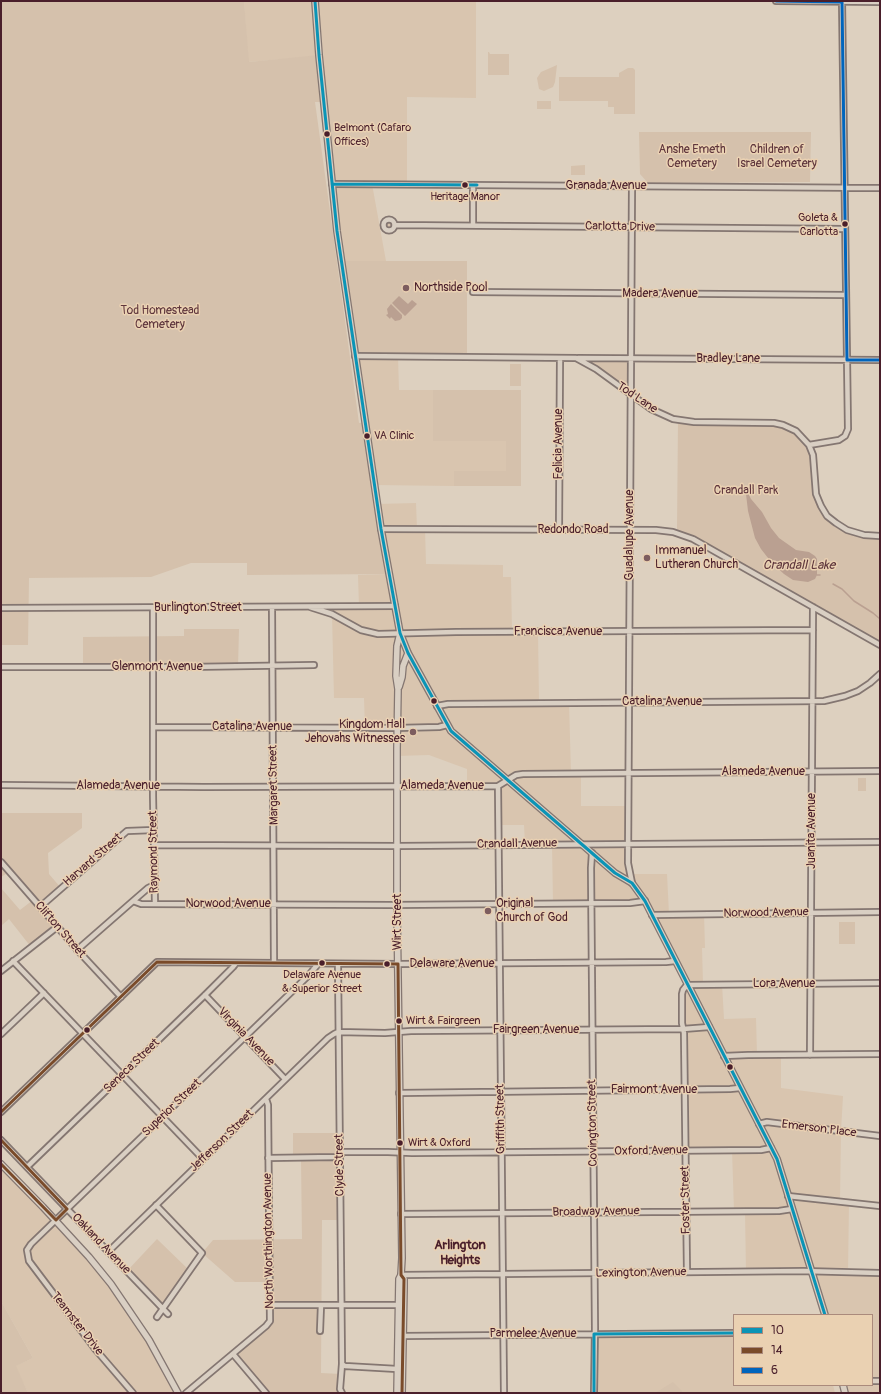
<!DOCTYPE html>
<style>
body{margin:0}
#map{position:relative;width:881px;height:1394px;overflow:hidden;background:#ddd0bf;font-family:Pangolin,sans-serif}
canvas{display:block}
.frame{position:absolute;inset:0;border:2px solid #4a1f2b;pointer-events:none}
.legend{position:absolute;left:733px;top:1314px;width:140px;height:72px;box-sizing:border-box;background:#ead1b2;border:1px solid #aa8a7c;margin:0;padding:5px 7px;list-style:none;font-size:12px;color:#4a1f2b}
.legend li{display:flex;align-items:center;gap:8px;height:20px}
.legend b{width:20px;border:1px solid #aa8a7c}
</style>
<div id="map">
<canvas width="881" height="1394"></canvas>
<div class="frame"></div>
<ul class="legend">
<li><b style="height:5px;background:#0b94b6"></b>10</li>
<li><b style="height:5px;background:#7a4b2a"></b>14</li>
<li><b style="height:5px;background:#0065bd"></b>6</li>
</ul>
</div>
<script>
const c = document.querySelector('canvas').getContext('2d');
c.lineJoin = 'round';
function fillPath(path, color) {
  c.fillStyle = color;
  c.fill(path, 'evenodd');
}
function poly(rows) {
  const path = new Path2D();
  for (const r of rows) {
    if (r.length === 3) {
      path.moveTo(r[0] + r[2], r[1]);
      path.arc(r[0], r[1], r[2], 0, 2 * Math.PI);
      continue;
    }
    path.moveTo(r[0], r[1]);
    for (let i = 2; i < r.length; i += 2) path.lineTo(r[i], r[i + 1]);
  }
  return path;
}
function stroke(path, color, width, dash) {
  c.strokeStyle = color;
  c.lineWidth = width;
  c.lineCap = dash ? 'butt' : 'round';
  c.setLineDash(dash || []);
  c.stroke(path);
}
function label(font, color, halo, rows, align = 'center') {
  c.font = font + ' Pangolin,sans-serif';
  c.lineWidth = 3;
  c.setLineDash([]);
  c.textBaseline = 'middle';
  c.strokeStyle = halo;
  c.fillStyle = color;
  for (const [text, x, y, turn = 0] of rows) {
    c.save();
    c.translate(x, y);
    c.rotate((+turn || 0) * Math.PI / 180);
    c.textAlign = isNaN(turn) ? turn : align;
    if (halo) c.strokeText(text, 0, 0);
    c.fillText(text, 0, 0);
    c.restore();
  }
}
fillPath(poly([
 [244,1,476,1,476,98,407,97,407,184,372,184,386,261,341,261,319,56,248,62],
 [355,356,398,357,399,390,433,390,433,441,506,441,506,471,454,471,454,486,374,485],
 [416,503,417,529,425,529,426,564,503,565,503,577,511,577,512,632,538,632,539,703,569,703,571,773,581,773,581,806,628,806,630,874,667,874,669,914,704,914,705,948,702,948,703,984,722,984,724,1019,756,1018,757,1055,781,1055,781,1088,843,1096,841,1131,840,1201,849,1202,848,1272,880,1273,880,1393,845,1393,843,1385,872,1385,872,1315,825,1315,811,1272,746,1272,745,1211,734,1211,732,1150,685,1151,682,994,687,985,645,901,553,903,552,844,525,844,524,825,499,825,498,786,467,786,467,769,429,755,397,756,397,728,365,728,364,698,334,698,332,614,310,607,359,607,358,575,389,574,377,504],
 [1,1164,43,1207,124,1302,178,1393,28,1393,15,1366,33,1358,1,1301],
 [597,1337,734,1337,734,1385,833,1385,835,1393,597,1393]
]), '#d9c5af');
fillPath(poly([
 [1,1,244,1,249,62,319,55,323,102,315,102,359,423,365,422,389,574,247,575,247,563,191,563,151,577,29,578,28,645,1,645],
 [488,52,489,52,490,54,509,54,509,75,488,75],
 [557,65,555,82,553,87,544,91,539,89,537,78,541,72],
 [628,68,633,68,635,70,635,114,614,114,614,107,608,107,608,101,559,101,559,77,619,77,619,73],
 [537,101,551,101,551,109,537,109],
 [639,132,811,132,810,182,648,183,640,174],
 [585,165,585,175,571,175,571,166],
 [389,225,5.5],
 [341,261,467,261,467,357,355,356],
 [576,358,632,359,631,395],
 [510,364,521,364,521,386,510,386],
 [433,390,521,390,521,486,454,486,454,471,506,471,506,441,433,441],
 [678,420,774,423,789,427,811,449,814,487,827,516,847,530,880,536,880,645,693,539,674,532,677,529],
 [184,629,239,629,238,667,83,667,83,637,184,636],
 [858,778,866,778,866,791,858,791],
 [1,813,82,813,82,828,48,853,49,874,61,888,40,907,57,927,31,947,9,919,1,926,1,888,20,910,33,900,9,872,1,877],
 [839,922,855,922,855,944,839,944],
 [293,1133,339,1133,340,1220,322,1220,321,1373,341,1374,342,1393,266,1393,233,1354,270,1323,270,1282,235,1282,202,1253,213,1240,302,1239,301,1158,293,1158],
 [157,1239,190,1271,163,1309,127,1271],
 [1,1301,33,1358,16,1366,28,1393,1,1393],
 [673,1382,682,1391,682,1393,655,1393]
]), '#d5c1ac');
fillPath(poly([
 [399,296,408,304,412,300,417,304,405,316,392,303],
 [391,304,402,315,402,318,400,320,395,321,391,317,390,319,386,315,388,314,387,309],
 [748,493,751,499,762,512,771,528,779,538,796,550,809,552,815,556,817,559,817,575,815,579,808,582,793,580,784,574,772,563,761,549,755,538,748,511,746,494]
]), '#baa091');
stroke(poly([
 [817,575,820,575],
 [833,584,842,589,854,601,873,613,880,619]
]), '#baa091', 1.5);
const minor = poly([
 [776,1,880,2],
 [332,184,880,188],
 [389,225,5.5],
 [395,225,845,229],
 [473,225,473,185],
 [473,292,846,295],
 [355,356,576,358,596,369,651,409,673,419,694,422,774,423,783,425,796,431,809,445,813,455,816,494,821,506,827,516,836,523,847,530,864,535,880,536],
 [578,358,880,360],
 [809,445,839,440,845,436,848,429,842,1],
 [381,529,656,530,673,532,693,539,880,645],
 [559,530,560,358],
 [272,607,274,963],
 [310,607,332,614,361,630,378,634,456,632,813,630],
 [1,608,395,606],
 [153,608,153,796,155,904],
 [1,667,189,667,314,665],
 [437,706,448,704,824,701,845,696,858,691,870,683,880,674],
 [153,727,397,728,439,727,447,725],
 [1,785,204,787,498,786,516,775,523,774,880,771],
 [498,786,504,1393],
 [154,845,398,846,880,842],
 [592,853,591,868,595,1328,594,1393],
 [1,862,82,955,121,997],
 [632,883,628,863,632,186],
 [133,901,148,888,154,885],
 [40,907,127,831,154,830],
 [652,915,880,912],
 [77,950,133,901,141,904,392,905,630,903,645,901],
 [13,961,203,1159],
 [338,964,342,1364,345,1366,397,1369],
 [1,971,57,927],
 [205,995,285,1079],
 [1,1034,44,993],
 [810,1055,813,607],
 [724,1056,748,1055,880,1054],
 [399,1093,730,1089,740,1088],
 [1,1112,157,962,398,964,666,962,675,961],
 [759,1124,767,1122,880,1136],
 [1,1140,168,1314],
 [268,1158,337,1157,344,1152,388,1152,412,1153,761,1150,771,1148],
 [27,1167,205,995,233,967,236,963],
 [788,1196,880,1206],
 [156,1205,202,1253,157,1317],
 [401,1214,779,1211,792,1209],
 [108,1252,328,1038,334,1034,338,1032,385,1033,411,1031,683,1029,709,1027],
 [687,1272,684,1033,682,1023,682,994,683,990,687,985,880,983],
 [401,1275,803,1271,880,1273],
 [270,1305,400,1305],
 [320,1331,321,1305],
 [403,1336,734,1333],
 [233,1354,266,1393],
 [872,1381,880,1381],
 [133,1393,96,1350,29,1261,27,1250,31,1244,309,975,318,964],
 [186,1393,266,1326,270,1321,268,1105,266,1099],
 [342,1393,340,1389,342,1364]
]);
const major = poly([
 [315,1,319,55,337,231,381,529,400,633,408,653,451,731,615,873,632,883,645,901,777,1159,825,1315],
 [399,687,402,677,403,666,408,653],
 [1,1164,43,1207,89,1257,111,1284,149,1340,178,1393],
 [401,1275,404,1279,404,1287,402,1393],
 [843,1385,845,1393],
 [397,1393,399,1279,401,1275,402,1258,397,907,397,748,398,689,396,676,397,646,400,633]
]);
stroke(minor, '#847671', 8);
stroke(major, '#847671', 8);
stroke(minor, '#d9cfc3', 4.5);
stroke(major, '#d9cfc3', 5.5);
stroke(poly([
 [315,1,319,55,337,231,381,529,400,633,408,653,451,731,615,873,632,883,645,901,777,1159,825,1315],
 [332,184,477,185],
 [594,1393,594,1334,734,1333]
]), '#0b94b6', 3);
stroke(poly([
 [157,962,398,964],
 [398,964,401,1275,404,1279,402,1393],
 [1,1112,157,962],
 [1,1140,67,1209,56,1220,1,1164]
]), '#7a4b2a', 3);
stroke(poly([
 [776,1,842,2],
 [842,2,847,360],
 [847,360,880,360]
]), '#0065bd', 3);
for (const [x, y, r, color] of [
 [327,134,3.5,"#4a1f2b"],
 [465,185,3.5,"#4a1f2b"],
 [845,224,3.5,"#4a1f2b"],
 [406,288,4,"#7d5d5f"],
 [367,436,3.5,"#4a1f2b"],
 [647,558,4,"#7d5d5f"],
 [434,701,3.5,"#4a1f2b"],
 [413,732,4,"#7d5d5f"],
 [488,911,4,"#7d5d5f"],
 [322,963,3.5,"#4a1f2b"],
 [387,964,3.5,"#4a1f2b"],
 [399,1021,3.5,"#4a1f2b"],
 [87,1030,3.5,"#4a1f2b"],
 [730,1067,3.5,"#4a1f2b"],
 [400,1143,3.5,"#4a1f2b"]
]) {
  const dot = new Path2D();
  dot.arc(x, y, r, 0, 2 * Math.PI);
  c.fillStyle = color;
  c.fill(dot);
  stroke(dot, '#ead1b2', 1.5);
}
label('11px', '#4a1f2b', '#ead1b2', [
 ["Belmont (Cafaro",334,128],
 ["Offices)",334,142],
 ["Heritage Manor",465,197,"center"],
 ["Goleta &",838,218,"right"],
 ["Carlotta",838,232,"right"],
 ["VA Clinic",374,436],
 ["Delaware Avenue",322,975,"center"],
 ["& Superior Street",322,989,"center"],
 ["Wirt & Fairgreen",406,1021],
 ["Wirt & Oxford",408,1143]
], 'left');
label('12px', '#5e353c', '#ead1b2', [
 ["Anshe Emeth",692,150],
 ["Cemetery",692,164],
 ["Children of",777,150],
 ["Israel Cemetery",777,164],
 ["Tod Homestead",160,311],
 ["Cemetery",160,325],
 ["Crandall Park",746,491]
]);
label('12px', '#4a1f2b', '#ead1b2', [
 ["Granada Avenue",606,186],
 ["Carlotta Drive",620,227,1],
 ["Madera Avenue",660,294],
 ["Bradley Lane",728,359],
 ["Tod Lane",637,398,34],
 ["Felicia Avenue",559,444,-90],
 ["Redondo Road",573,530],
 ["Guadalupe Avenue",630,535,-90],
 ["Burlington Street",198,608],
 ["Francisca Avenue",558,632],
 ["Glenmont Avenue",157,667],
 ["Catalina Avenue",662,702],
 ["Catalina Avenue",252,727],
 ["Alameda Avenue",763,772],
 ["Margaret Street",274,785,-91],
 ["Alameda Avenue",118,786],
 ["Alameda Avenue",442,786],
 ["Juanita Avenue",812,831,-90],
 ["Crandall Avenue",517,844,-1],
 ["Raymond Street",154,852,-91],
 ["Harvard Street",93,860,-41],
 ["Norwood Avenue",228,904],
 ["Norwood Avenue",766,913,-1],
 ["Wirt Street",398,922,-90],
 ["Clifton Street",60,930,49],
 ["Delaware Avenue",452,964],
 ["Lora Avenue",784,984],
 ["Fairgreen Avenue",536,1030],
 ["Virginia Avenue",246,1037,46],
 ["Seneca Street",132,1066,-44],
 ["Fairmont Avenue",654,1090],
 ["Superior Street",172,1108,-44],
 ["Griffith Street",501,1119,-91],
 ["Covington Street",593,1123,-91],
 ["Emerson Place",819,1129,7],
 ["Jefferson Street",222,1141,-44],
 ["Oxford Avenue",651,1151,-1],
 ["Clyde Street",340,1165,-91],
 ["Foster Street",686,1200,-91],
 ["Broadway Avenue",596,1212,-1],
 ["North Worthington Avenue",269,1241,-91],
 ["Oakland Avenue",101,1244,46],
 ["Lexington Avenue",641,1273,-1],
 ["Teamster Drive",77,1324,52],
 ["Parmelee Avenue",533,1334]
]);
label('12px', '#4a1f2b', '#ead1b2', [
 ["Northside Pool",414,288],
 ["Immanuel",655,551],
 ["Lutheran Church",655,565],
 ["Kingdom Hall",405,725,"right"],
 ["Jehovahs Witnesses",405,739,"right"],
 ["Original",496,904],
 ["Church of God",496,918]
], 'left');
label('italic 13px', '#5d353b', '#ead1b2', [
 ["Crandall Lake",799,566]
]);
label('bold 13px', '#4a1f2b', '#ead1b2', [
 ["Arlington",460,1246],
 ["Heights",460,1261]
]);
</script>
